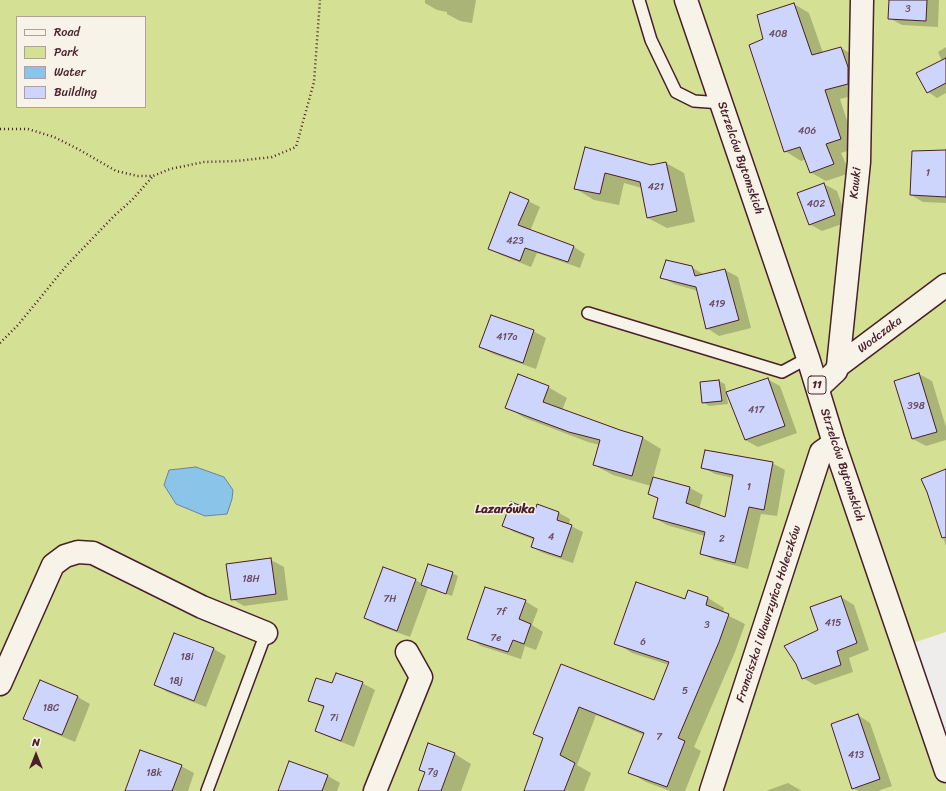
<!DOCTYPE html>
<meta charset="utf-8">
<style>
body{margin:0}
#map{position:relative;width:946px;height:791px;overflow:hidden;background:#efedec;font-family:Sriracha,sans-serif}
canvas{display:block}
.legend{position:absolute;left:16px;top:16px;width:130px;height:92px;box-sizing:border-box;background:#f7f3e8;border:1px solid #b29e9c;margin:0;padding:5px 7px;list-style:none;font-size:12px;color:#4a1f2b}
.legend li{display:flex;align-items:center;gap:8px;height:20px}
.legend b{width:20px;border:1px solid #b29e9c}
.north{position:absolute;left:16px;top:735px;width:40px;height:40px;-webkit-text-stroke:3px #f7f3e8;paint-order:stroke;rotate:0deg;font-size:11px;font-weight:700;line-height:16px;text-align:center;color:#4a1f2b}
.north::after{content:'';display:block;margin:auto;width:14px;height:18px;background:#4a1f2b;clip-path:polygon(50% 0,100% 100%,50% 72%,0 100%)}
</style>
<div id="map">
<canvas width="946" height="791"></canvas>
<ul class="legend">
<li><b style="height:5px;background:#f7f3e8"></b>Road</li>
<li><b style="height:11px;background:#d4e194"></b>Park</li>
<li><b style="height:11px;background:#8ac4e9"></b>Water</li>
<li><b style="height:11px;background:#cdd5fd"></b>Building</li>
</ul>
<div class="north">N</div>
</div>
<script>
const c = document.querySelector('canvas').getContext('2d');
c.lineJoin = 'round';
function fillPath(path, color) {
  c.fillStyle = color;
  c.fill(path, 'evenodd');
}
function poly(rows) {
  const path = new Path2D();
  for (const r of rows) {
    path.moveTo(r[0], r[1]);
    for (let i = 2; i < r.length; i += 2) path.lineTo(r[i], r[i + 1]);
  }
  return path;
}
function stroke(path, color, width, dash) {
  c.strokeStyle = color;
  c.lineWidth = width;
  c.lineCap = dash ? 'butt' : 'round';
  c.setLineDash(dash || []);
  c.stroke(path);
}
function label(font, color, halo, rows, align = 'center') {
  c.font = font + ' Sriracha,sans-serif';
  c.lineWidth = 3;
  c.setLineDash([]);
  c.textBaseline = 'middle';
  c.strokeStyle = halo;
  c.fillStyle = color;
  for (const [text, x, y, turn = 0] of rows) {
    c.save();
    c.translate(x, y);
    c.rotate((+turn || 0) * Math.PI / 180);
    c.textAlign = isNaN(turn) ? turn : align;
    if (halo) c.strokeText(text, 0, 0);
    c.fillText(text, 0, 0);
    c.restore();
  }
}
fillPath(poly([
 [0,0,946,0,946,632,913,643,946,765,946,791,0,791],
 [17,17,145,17,145,107,17,107]
]), '#d4e194');
const water = poly([
 [196,467,224,477,233,490,232,499,227,514,205,516,176,504,164,485,169,470,196,467]
]);
fillPath(water, '#8ac4e9');
stroke(water, '#70829d', 1);
fillPath(poly([
 [425,0,476,0,472,23,460,21,447,14,447,12,437,10,425,3],
 [890,0,939,0,938,27,902,25,889,18],
 [794,4,809,13,823,53,841,48,857,57,863,93,840,99,856,148,841,153,850,173,826,181,810,172,806,159,801,161,785,151,765,40],
 [946,47,946,93,937,98,928,92,942,61,938,52],
 [586,148,651,166,666,163,684,173,695,222,667,228,648,218,642,188,624,183,619,205,594,200,576,189],
 [946,151,946,203,923,202,911,195],
 [824,184,837,191,848,222,822,231,809,224],
 [528,201,540,207,530,231,574,247,585,254,580,268,537,253,531,267,501,255,490,249],
 [691,267,705,275,725,270,738,277,751,328,719,336,707,328,698,291,674,284,661,277],
 [533,331,546,338,536,369,493,354,481,347],
 [919,374,932,381,946,427,946,440,926,446,913,439,895,381],
 [767,379,780,386,797,433,758,447,745,440],
 [719,381,725,384,728,404,709,406,703,402,701,383],
 [548,387,567,398,562,410,643,438,661,449,653,478,690,488,703,495,699,509,726,519,733,478,715,474,702,467,772,463,785,470,777,516,761,514,748,569,714,560,701,553,705,536,667,525,654,518,659,499,649,494,651,486,613,475,594,465,600,445,588,442,525,418,506,407],
 [946,470,946,546,928,492],
 [538,505,559,513,570,519,569,525,583,532,573,563,543,553,532,547,535,540,514,532,503,525,536,512],
 [271,560,284,567,288,600,244,606,232,599],
 [452,573,458,576,452,596,428,588,410,637,377,625,365,618,415,580,423,584],
 [841,597,854,605,869,650,849,658,853,672,815,685,803,678,819,630],
 [708,598,724,608,723,613,745,624,735,652,694,747,701,751,685,791,670,791,646,782,629,772,644,735,596,715,577,765,591,773,584,791,525,791,544,739,534,733,562,665,654,701,669,665,632,653,616,643,685,601],
 [525,601,538,609,532,625,543,632,536,650,525,646,521,659,481,646,469,638],
 [174,634,214,649,226,656,206,707,167,692,155,684],
 [40,681,78,697,90,704,75,742,37,726,25,719],
 [362,683,375,690,354,747,329,737,316,730,324,708,310,701,333,684],
 [858,715,870,723,892,786,878,791,858,791,853,788],
 [455,754,471,764,461,791,419,791,426,773,420,769],
 [290,762,328,776,340,783,337,791,279,791],
 [181,766,194,773,188,791,126,791],
 [788,783,802,791,766,791]
]), '#0003');
const building = poly([
 [889,0,927,0,926,21,888,19,889,0],
 [794,3,812,55,841,47,848,67,848,84,825,90,841,139,826,144,834,164,810,173,800,147,784,152,749,45,763,39,757,15,794,3],
 [946,58,946,83,927,93,916,73,946,58],
 [585,147,651,165,666,162,677,211,647,218,640,182,605,173,600,194,574,189,585,147],
 [946,150,946,197,910,195,912,151,946,150],
 [824,183,835,215,809,225,797,193,824,183],
 [510,192,529,200,518,225,574,246,568,262,525,248,520,261,488,249,510,192],
 [666,260,692,266,695,276,725,269,739,320,706,329,696,287,660,278,666,260],
 [491,315,534,330,523,363,479,347,491,315],
 [919,373,937,432,912,439,894,381,919,373],
 [518,374,549,386,543,402,620,430,643,437,632,476,593,465,600,440,569,432,505,408,518,374],
 [768,378,785,426,745,440,726,392,768,378],
 [719,380,722,401,702,403,700,382,719,380],
 [705,450,773,462,764,510,749,507,735,563,700,554,705,532,653,518,658,498,648,494,653,477,690,487,686,503,725,517,733,475,701,468,705,450],
 [946,469,946,537,942,538,927,492,921,479,946,469],
 [511,502,535,511,537,504,559,512,557,520,572,525,561,557,531,547,534,538,502,526,511,502],
 [271,558,276,594,231,600,226,564,271,558],
 [428,564,453,572,446,594,421,585,428,564],
 [383,567,416,579,397,631,364,618,383,567],
 [636,582,685,599,688,590,708,597,706,605,729,614,719,642,678,738,685,741,667,787,628,773,644,733,579,707,560,755,575,763,564,791,524,791,543,738,533,734,561,664,654,700,669,662,614,644,636,582],
 [485,587,526,600,519,619,531,624,524,644,513,640,508,652,467,639,485,587],
 [841,596,857,643,837,651,841,665,802,679,796,664,784,646,818,630,810,607,841,596],
 [174,633,214,648,194,701,154,685,174,633],
 [336,673,363,682,341,741,315,731,324,706,308,701,316,678,332,683,336,673],
 [40,680,78,696,62,735,23,719,40,680],
 [858,714,880,779,852,789,831,724,858,714],
 [428,743,455,753,441,791,418,791,425,772,419,770,428,743],
 [140,750,182,765,172,791,125,791,140,750],
 [289,761,328,775,322,791,278,791,289,761]
]);
fillPath(building, '#cdd5fd');
stroke(building, '#4a1f2b', 1);
const service = poly([
 [639,0,651,40,676,92,694,101,722,103],
 [588,313,782,372,808,358],
 [207,791,266,633]
]);
const minor = poly([
 [838,366,859,162,862,0],
 [818,388,836,371,838,366,946,285],
 [0,684,53,565,65,556,78,552,93,553,202,607,266,633],
 [375,791,421,677,407,652],
 [711,791,821,452,834,443]
]);
const trunk = poly([
 [686,0,808,358,834,443,946,771]
]);
stroke(service, '#4a1f2b', 14);
stroke(minor, '#4a1f2b', 25);
stroke(trunk, '#4a1f2b', 25);
stroke(poly([
 [0,129,28,129,54,137,78,149,116,171,138,176,153,176,170,169,204,162,237,161,272,157,296,147,314,82,320,0],
 [0,343,18,325,67,265,114,216,132,200,153,176]
]), '#4a1f2b', 2.5, [1, 3]);
stroke(service, '#f7f3e8', 11);
stroke(minor, '#f7f3e8', 22);
stroke(trunk, '#f7f3e8', 22);
label('10px', '#6b4c60', null, [
 ["3",908,9],
 ["408",778,34],
 ["406",807,131],
 ["1",928,173],
 ["421",656,187],
 ["402",816,204],
 ["423",515,241],
 ["419",717,304],
 ["417a",507,337],
 ["398",916,406],
 ["417",756,410],
 ["1",749,487],
 ["4",551,537],
 ["2",722,539],
 ["18H",251,579],
 ["7H",390,599],
 ["7f",501,612],
 ["415",833,623],
 ["3",707,625],
 ["7e",496,638],
 ["6",643,642],
 ["18i",187,657],
 ["18j",176,681],
 ["5",685,691],
 ["18C",51,708],
 ["7i",334,718],
 ["7",659,737],
 ["413",856,755],
 ["7g",433,772],
 ["18k",154,773]
]);
for (const [x, y, w] of [
 [817,385,18]
]) {
  const box = new Path2D();
  box.roundRect(x - w / 2, y - 9, w, 18, 3);
  c.fillStyle = '#f7f3e8';
  c.fill(box);
  stroke(box, '#4a1f2b', 1);
}
label('bold 11px', '#4a1f2b', null, [
 ["11",817,385]
]);
label('12px', '#4a1f2b', '#f7f3e8', [
 ["Strzelców Bytomskich",740,158,71],
 ["Kawki",856,183,-84],
 ["Wodczaka",880,335,-37],
 ["Strzelców Bytomskich",842,465,72],
 ["Franciszka i Wawrzyńca Holeczków",769,614,-72]
]);
label('bold 13px', '#4a1f2b', '#f7f3e8', [
 ["Lazarówka",505,510]
]);
</script>
